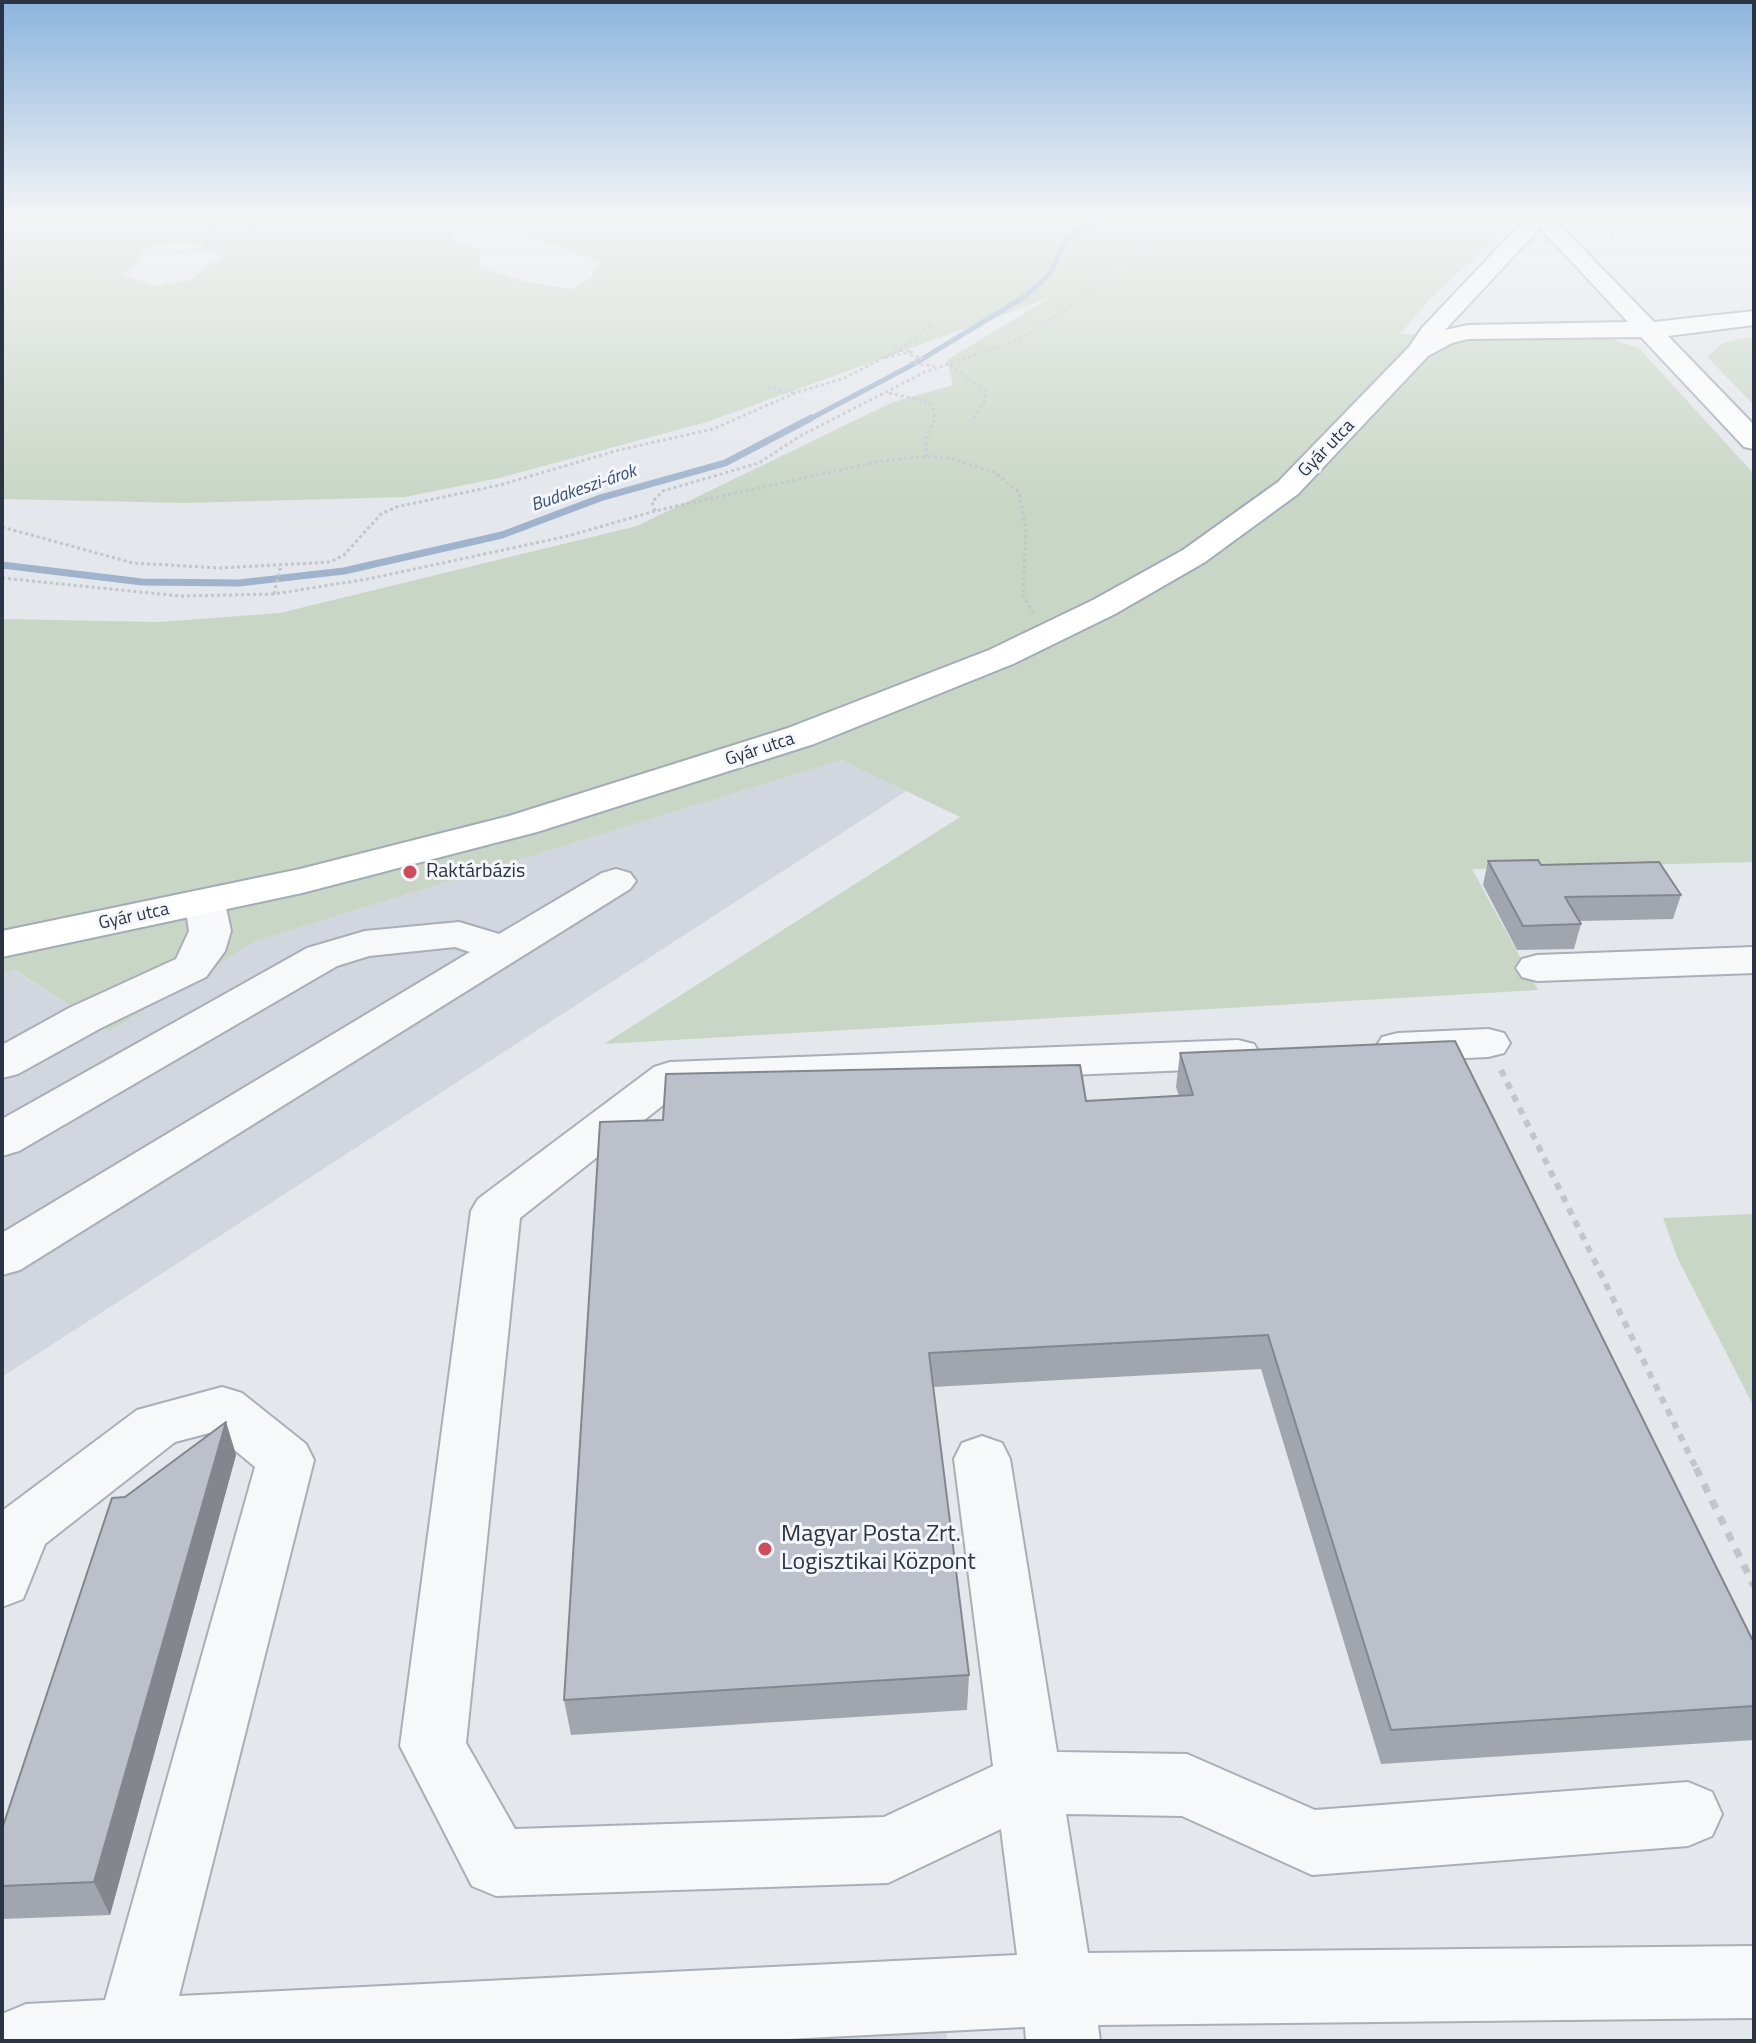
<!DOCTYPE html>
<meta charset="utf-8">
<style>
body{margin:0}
#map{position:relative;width:1756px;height:2043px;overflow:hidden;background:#e4e7ec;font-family:"Titillium Web",sans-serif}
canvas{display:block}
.frame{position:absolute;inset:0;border:4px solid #2b3445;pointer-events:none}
</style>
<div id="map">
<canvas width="1756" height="2043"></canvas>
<div class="frame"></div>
</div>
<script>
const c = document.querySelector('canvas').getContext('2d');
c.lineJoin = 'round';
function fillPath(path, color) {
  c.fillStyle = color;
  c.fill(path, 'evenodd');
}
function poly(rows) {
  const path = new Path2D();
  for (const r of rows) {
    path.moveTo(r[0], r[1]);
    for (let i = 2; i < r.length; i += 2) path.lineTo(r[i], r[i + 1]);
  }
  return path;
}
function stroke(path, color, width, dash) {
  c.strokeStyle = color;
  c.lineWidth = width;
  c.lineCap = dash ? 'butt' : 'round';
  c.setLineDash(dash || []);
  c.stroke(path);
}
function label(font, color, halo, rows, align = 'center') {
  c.font = font + ' "Titillium Web",sans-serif';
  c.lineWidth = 6;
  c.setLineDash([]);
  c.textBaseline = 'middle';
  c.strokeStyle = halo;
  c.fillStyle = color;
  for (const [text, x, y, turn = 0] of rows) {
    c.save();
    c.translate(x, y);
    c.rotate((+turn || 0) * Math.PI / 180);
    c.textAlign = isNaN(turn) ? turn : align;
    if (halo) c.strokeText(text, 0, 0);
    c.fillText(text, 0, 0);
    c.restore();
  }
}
fillPath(poly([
 [842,760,908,790,2,1377,2,973,14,970,109,1032,256,941],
 [946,2032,947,2041,775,2041]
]), '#d2d6de');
fillPath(poly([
 [2,215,499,215,497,219,454,230,451,240,480,250,479,267,522,281,571,289,592,277,599,262,520,232,549,215,1521,215,1429,300,1400,334,1603,336,1639,348,1754,474,1754,862,1472,869,1538,990,604,1044,960,817,842,760,256,941,109,1032,15,970,2,973,2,619,159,622,280,613,637,526,893,402,953,385,947,360,1049,298,707,422,499,478,405,497,185,503,2,499],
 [185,241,203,245,203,249,222,256,190,280,155,286,125,275,145,250,158,243],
 [1754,336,1754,405,1707,357,1723,343],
 [1754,1214,1754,1407,1678,1259,1663,1218]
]), '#c9d6c5');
stroke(poly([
 [808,420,914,364,1024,297,1049,275,1065,242,1098,215]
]), '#9fb4cc', 5);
stroke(poly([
 [2,565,142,582,239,583,344,571,502,535,600,498,725,463,811,418]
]), '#9fb4cc', 7);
const minor = poly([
 [616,869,630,873,636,881,630,889,20,1270,2,1275,2,1233,470,952,455,947,369,956,337,966,19,1151,2,1156,2,1119,307,948,365,931,459,922,499,934,602,873,616,869],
 [205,891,219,894,225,903,231,931,225,951,206,977,101,1028,18,1074,2,1078,2,1045,69,1008,176,959,189,931,185,903,191,894,205,891],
 [1754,947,1754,973,1537,981,1522,977,1516,968,1522,959,1537,955,1754,947],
 [1488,1029,1504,1033,1510,1043,1504,1053,1488,1057,1398,1061,1382,1057,1376,1047,1382,1037,1398,1033,1488,1029],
 [1238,1040,1254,1044,1260,1054,1254,1064,1238,1068,681,1091,520,1218,466,1743,515,1829,884,1817,993,1766,954,1459,962,1443,982,1436,1002,1443,1010,1459,1057,1752,1187,1754,1315,1810,1688,1782,1712,1792,1722,1814,1712,1836,1688,1846,1312,1875,1182,1816,1066,1814,1088,1953,1754,1946,1754,2018,1098,2025,1100,2041,1026,2041,1025,2027,749,2041,2,2041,2,2014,26,2004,105,2000,255,1467,213,1432,175,1442,45,1544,23,1599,2,1607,2,1511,137,1410,222,1387,242,1393,306,1444,314,1460,179,1996,1017,1955,1001,1829,888,1883,496,1896,472,1886,400,1746,471,1211,478,1199,654,1067,670,1062,1238,1040]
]);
const major = poly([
 [1529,215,1550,215,1654,322,1754,311,1754,325,1668,336,1754,425,1754,449,1744,447,1641,337,1468,339,1452,343,1428,356,1298,494,1205,562,1115,614,1013,664,814,744,537,832,302,893,2,957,2,931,300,869,509,816,788,728,989,650,1093,600,1183,550,1278,482,1409,347,1422,328,1529,215],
 [1540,228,1628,322,1468,325,1445,330,1540,228]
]);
stroke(minor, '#a9aeb7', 4);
stroke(major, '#a3abb8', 4);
stroke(poly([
 [210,225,220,231,241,231],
 [1592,237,1636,236,1650,231,1649,223],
 [180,252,217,246,242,230,284,215],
 [900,350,933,323],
 [900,350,912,352,883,358,900,350],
 [910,355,922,358,910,363,934,366],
 [950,365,986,391,984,404,971,421],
 [767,387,794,393],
 [889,393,925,401,933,407,935,418,926,437,926,456],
 [655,511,652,502,663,491,759,463,800,436,925,372,1020,339,1109,280,1172,215],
 [2,527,133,563,220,568,330,562,344,555,381,514,396,507,500,485,619,450,713,429,795,393,845,378,883,358],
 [2,578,180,596,274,594,368,579,568,536,655,511,880,461,926,456,952,459,994,472,1019,492,1026,530,1023,596,1033,613],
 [274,594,281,565]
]), '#c2c5cb', 3, [3, 3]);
stroke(poly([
 [1501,1070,1697,1470]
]), '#c2c5cb', 6, [7, 7]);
stroke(poly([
 [1696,1468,1754,1586]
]), '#c2c5cb', 7, [9, 9]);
fillPath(minor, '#f7f8fa');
fillPath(major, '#fff');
fillPath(poly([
 [1488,861,1541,865,1681,895,1673,919,1579,921,1581,924,1574,949,1517,950,1483,885],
 [1180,1053,1754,1643,1754,1740,1381,1764,1261,1369,933,1387,969,1675,967,1710,571,1735,564,1700,1179,1096,1176,1087],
 [226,1422,236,1455,110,1915,2,1919,2,1829,125,1497]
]), '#a1a5ae');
fillPath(poly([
 [226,1422,236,1455,110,1915,94,1882]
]), '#83868d');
const building = poly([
 [1538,860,1541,865,1659,862,1681,895,1565,897,1581,924,1523,926,1488,861,1538,860],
 [1455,1041,1754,1643,1754,1706,1391,1730,1268,1335,929,1353,969,1675,564,1700,600,1122,663,1120,666,1074,1080,1065,1086,1101,1193,1095,1180,1053,1455,1041],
 [226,1422,94,1882,2,1886,2,1829,112,1498,125,1497,226,1422]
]);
fillPath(building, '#bbc0ca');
stroke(building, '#83868d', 2);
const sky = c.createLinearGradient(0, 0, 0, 501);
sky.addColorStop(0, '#8bb4dd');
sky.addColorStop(0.43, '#f3f4f6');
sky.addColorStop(1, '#f3f4f600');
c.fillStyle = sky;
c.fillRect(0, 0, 1756, 501);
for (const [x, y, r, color] of [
 [410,872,8,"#d1495b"],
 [765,1549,8,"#d1495b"]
]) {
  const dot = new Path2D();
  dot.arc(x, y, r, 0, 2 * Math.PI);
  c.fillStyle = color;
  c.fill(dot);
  stroke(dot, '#f4f6f9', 3);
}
label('18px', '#2b3445', '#f4f6f9', [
 ["Gyár utca",1327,449,-46],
 ["Gyár utca",760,750,-18],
 ["Gyár utca",134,917,-12]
]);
label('italic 18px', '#34527a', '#f4f6f9', [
 ["Budakeszi-árok",584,489,-19]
]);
label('20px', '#2b3445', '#f4f6f9', [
 ["Raktárbázis",426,872]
], 'left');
label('24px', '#2b3445', '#f4f6f9', [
 ["Magyar Posta Zrt.",781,1535],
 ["Logisztikai Központ",781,1563]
], 'left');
</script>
